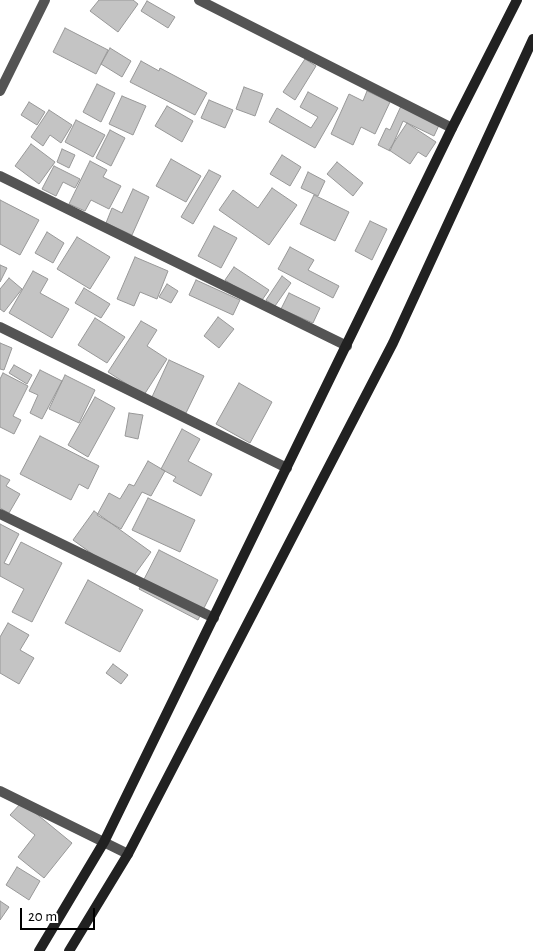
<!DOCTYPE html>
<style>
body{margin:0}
#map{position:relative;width:533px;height:951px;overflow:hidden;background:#fff;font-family:"Alegreya Sans",sans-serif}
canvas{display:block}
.scale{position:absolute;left:20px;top:908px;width:75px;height:22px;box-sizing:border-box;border:2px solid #000;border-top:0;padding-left:6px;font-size:15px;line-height:18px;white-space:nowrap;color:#000;-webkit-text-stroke:4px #fff;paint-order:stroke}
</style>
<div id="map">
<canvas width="533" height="951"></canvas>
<div class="scale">20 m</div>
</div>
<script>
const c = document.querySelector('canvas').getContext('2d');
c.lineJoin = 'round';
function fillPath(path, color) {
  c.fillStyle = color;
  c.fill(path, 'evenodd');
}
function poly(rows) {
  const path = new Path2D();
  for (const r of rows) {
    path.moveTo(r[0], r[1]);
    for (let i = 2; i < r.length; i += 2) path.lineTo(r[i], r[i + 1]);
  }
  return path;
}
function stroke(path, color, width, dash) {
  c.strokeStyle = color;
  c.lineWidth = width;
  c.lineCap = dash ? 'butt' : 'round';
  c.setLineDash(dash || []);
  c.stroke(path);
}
const building = poly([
 [99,0,133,0,138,4,118,32,90,11,99,0],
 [147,1,175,17,168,28,141,11,147,1],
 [65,28,108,50,96,74,53,52,65,28],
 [110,48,131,61,122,77,101,64,110,48],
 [305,59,316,66,295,100,283,92,305,59],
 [141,61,159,71,160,68,207,93,195,115,130,82,141,61],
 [97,84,115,93,101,122,83,112,97,84],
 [244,87,263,94,255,116,236,109,244,87],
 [367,91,390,102,375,134,361,127,353,145,331,134,349,94,363,101,367,91],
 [308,92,338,108,315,148,269,122,277,108,311,128,318,117,300,107,308,92],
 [122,96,146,106,133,135,109,124,122,96],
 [209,100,233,110,225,128,201,118,209,100],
 [29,102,45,112,37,125,21,115,29,102],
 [167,106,193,121,182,142,155,126,167,106],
 [401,106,440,123,434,136,403,121,390,151,378,145,386,128,390,130,401,106],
 [49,110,72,125,61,143,50,135,43,146,31,137,49,110],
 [76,120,105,135,93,157,65,142,76,120],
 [407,123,436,142,426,157,418,152,410,164,389,150,407,123],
 [110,130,125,138,111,166,96,158,110,130],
 [31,144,55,162,39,184,15,166,31,144],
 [62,149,75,155,69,168,57,162,62,149],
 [282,155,301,167,290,186,270,174,282,155],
 [171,159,201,176,186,202,156,186,171,159],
 [90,161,107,170,103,177,121,186,109,209,91,200,85,211,69,204,90,161],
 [337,162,363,183,353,196,327,174,337,162],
 [54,166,80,179,75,188,63,182,56,196,42,189,54,166],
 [209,170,221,176,193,224,181,217,209,170],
 [308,172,325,181,318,196,301,188,308,172],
 [272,188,297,205,269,245,219,210,233,190,258,208,272,188],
 [133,189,149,197,132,235,106,223,112,208,122,213,133,189],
 [314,195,349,212,335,241,300,224,314,195],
 [0,200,39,220,20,255,0,244,0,200],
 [370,221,387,229,372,260,355,251,370,221],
 [214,226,237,238,221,268,198,256,214,226],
 [47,232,64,243,53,263,35,253,47,232],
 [77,237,110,257,90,289,57,269,77,237],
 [290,247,314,260,308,270,339,286,333,298,278,269,290,247],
 [135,257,168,271,157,299,140,292,134,306,117,299,135,257],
 [0,265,7,268,0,282,0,265],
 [234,267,269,290,260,303,225,280,234,267],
 [33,271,48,279,40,293,69,309,52,338,9,313,33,271],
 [282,276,291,283,275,306,266,300,282,276],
 [9,278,22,289,4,312,0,309,0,289,9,278],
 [196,280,240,300,233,315,189,295,196,280],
 [167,284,178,291,171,303,159,297,167,284],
 [84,288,110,304,101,318,75,303,84,288],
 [289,293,320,308,313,323,281,309,289,293],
 [218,317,234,329,219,348,204,336,218,317],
 [95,318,125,337,107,363,78,345,95,318],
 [141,321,157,330,147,346,167,359,144,395,108,372,141,321],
 [0,343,12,348,4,370,0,369,0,343],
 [169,360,204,376,186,413,152,397,169,360],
 [14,365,32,375,27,384,9,373,14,365],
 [40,370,62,381,42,419,30,413,38,395,29,391,40,370],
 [3,373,28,386,13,416,21,420,14,434,0,427,0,379,3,373],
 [65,375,95,390,79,423,49,409,65,375],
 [239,383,272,402,250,443,216,424,239,383],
 [95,397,115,408,88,457,68,445,95,397],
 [129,413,143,415,138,439,125,436,129,413],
 [182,429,200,439,188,461,212,474,201,496,173,481,176,477,161,469,182,429],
 [40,436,99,466,88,489,79,484,71,500,20,474,40,436],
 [148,461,165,471,151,496,142,492,121,529,97,515,109,493,120,499,129,484,134,486,148,461],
 [0,475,10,480,6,486,20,494,9,513,0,508,0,475],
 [148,498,195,520,180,552,132,530,148,498],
 [94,511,151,552,130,581,73,540,94,511],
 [0,524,19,534,4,563,9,565,21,542,62,563,32,622,12,612,24,589,0,576,0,524],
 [159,550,218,580,198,620,139,589,159,550],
 [88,580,143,610,120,652,65,623,88,580],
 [8,623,29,635,20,650,34,658,19,684,0,673,0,637,8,623],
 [113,664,128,675,121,684,106,673,113,664],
 [22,802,72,843,44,878,18,857,35,835,10,815,22,802],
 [17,867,40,881,29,900,6,885,17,867],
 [0,901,9,907,0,920,0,901]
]);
fillPath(building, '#c4c4c4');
stroke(building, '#989898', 1);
stroke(poly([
 [199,0,452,128],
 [0,91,45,0],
 [0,176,347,346],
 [0,327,287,468],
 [0,514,214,618],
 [0,791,128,854]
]), '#545454', 10);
stroke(poly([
 [39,951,104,842,452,128,517,0],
 [69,951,128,854,393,343,533,39]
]), '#212121', 10);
</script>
